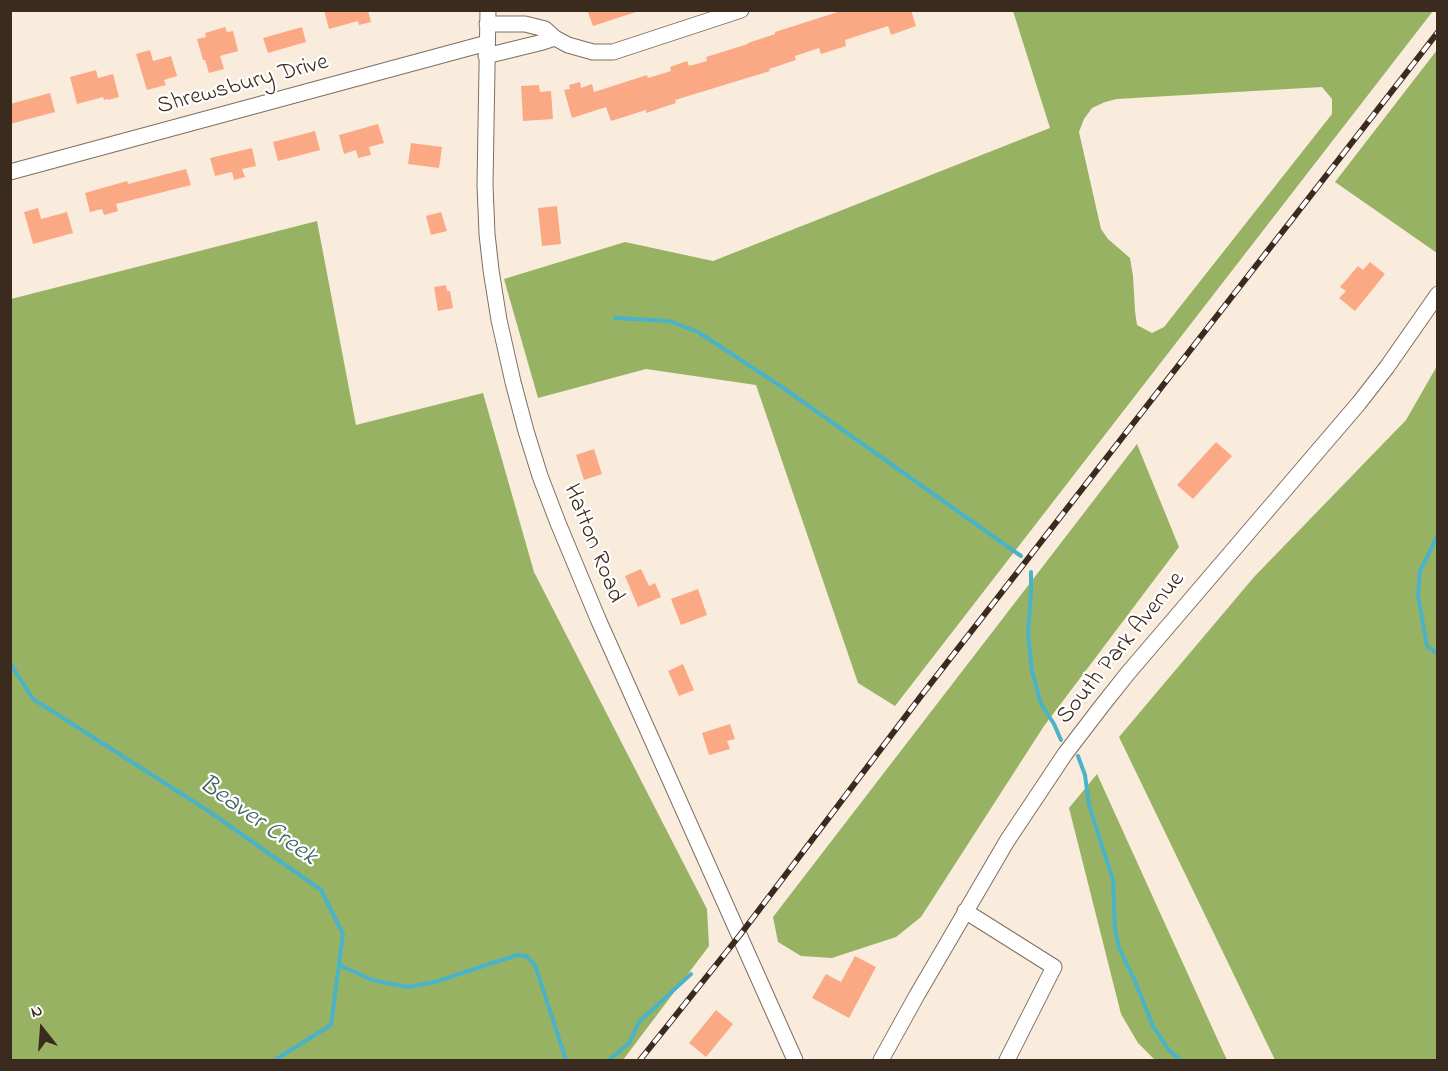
<!DOCTYPE html>
<style>
body{margin:0}
#map{position:relative;width:1448px;height:1071px;overflow:hidden;background:#f9ecdd;font-family:"Indie Flower",sans-serif}
canvas{display:block}
.frame{position:absolute;inset:0;border:12px solid #3b2a1e;pointer-events:none}
.north{position:absolute;left:12px;top:999px;width:60px;height:60px;-webkit-text-stroke:4px #fff;paint-order:stroke;rotate:343deg;font-size:16px;font-weight:700;line-height:24px;text-align:center;color:#3b2a1e}
.north::after{content:'';display:block;margin:auto;width:21px;height:27px;background:#3b2a1e;clip-path:polygon(50% 0,100% 100%,50% 72%,0 100%)}
</style>
<div id="map">
<canvas width="1448" height="1071"></canvas>
<div class="frame"></div>
<div class="north">N</div>
</div>
<script>
const c = document.querySelector('canvas').getContext('2d');
c.lineJoin = 'round';
function fillPath(path, color) {
  c.fillStyle = color;
  c.fill(path, 'evenodd');
}
function poly(rows) {
  const path = new Path2D();
  for (const r of rows) {
    path.moveTo(r[0], r[1]);
    for (let i = 2; i < r.length; i += 2) path.lineTo(r[i], r[i + 1]);
  }
  return path;
}
function stroke(path, color, width, dash) {
  c.strokeStyle = color;
  c.lineWidth = width;
  c.lineCap = dash ? 'butt' : 'round';
  c.setLineDash(dash || []);
  c.stroke(path);
}
function label(font, color, halo, rows, align = 'center') {
  c.font = font + ' "Indie Flower",sans-serif';
  c.lineWidth = 4.5;
  c.setLineDash([]);
  c.textBaseline = 'middle';
  c.strokeStyle = halo;
  c.fillStyle = color;
  for (const [text, x, y, turn = 0] of rows) {
    c.save();
    c.translate(x, y);
    c.rotate((+turn || 0) * Math.PI / 180);
    c.textAlign = isNaN(turn) ? turn : align;
    if (halo) c.strokeText(text, 0, 0);
    c.fillText(text, 0, 0);
    c.restore();
  }
}
fillPath(poly([
 [1013,11,1433,11,895,706,858,683,756,385,646,369,538,398,504,279,625,242,713,261,1050,128],
 [1322,87,1332,99,1332,114,1164,327,1152,333,1137,325,1135,311,1133,276,1130,258,1108,239,1101,229,1079,132,1084,119,1092,108,1105,102,1117,99],
 [1437,50,1437,253,1335,182],
 [317,221,356,425,483,393,534,572,707,909,709,946,623,1060,11,1060,11,299],
 [1437,366,1437,1060,1275,1060,1119,737,1254,577,1406,420],
 [1137,444,1179,547,1044,726,921,917,896,937,832,958,801,956,778,942,773,917],
 [1097,774,1221,1047,1227,1060,1155,1060,1138,1043,1121,1014,1069,808]
]), '#98b263');
stroke(poly([
 [615,318,669,321,698,332,782,387,1021,556],
 [1438,535,1420,571,1418,596,1427,646,1438,654],
 [1031,572,1031,594,1028,633,1032,671,1041,704,1054,724,1061,740],
 [10,663,33,699,207,810,321,890,343,934,331,1025,275,1060],
 [1078,756,1085,775,1089,805,1113,880,1115,929,1119,948,1135,981,1153,1026,1168,1049,1180,1060],
 [339,965,372,980,408,987,435,982,517,955,526,956,535,965,566,1060],
 [609,1060,629,1043,639,1022,691,974]
]), '#4ab3c8', 4);
fillPath(poly([
 [324,10,368,10,371,22,359,25,358,21,329,29],
 [587,10,635,10,636,12,593,26],
 [844,10,911,10,916,26,891,35,888,26,845,40,846,46,821,54,819,48,795,56,796,60,769,69,770,71,675,100,676,103,646,113,646,110,611,121,606,107,572,118,564,90,570,89,569,85,580,82,581,88,592,84,594,92,647,75,648,78,671,71,670,67,687,61,689,66,707,61,706,57,748,44,748,43,775,34,775,32],
 [225,27,227,32,233,31,238,51,220,56,224,69,209,73,205,60,203,60,197,39,206,37,205,33],
 [302,27,306,42,268,53,263,38],
 [150,50,153,61,171,56,177,76,164,80,166,85,147,90,136,54],
 [96,70,98,78,113,74,119,97,108,100,108,99,104,100,103,97,77,104,70,77],
 [539,85,540,92,551,91,553,119,523,121,521,86],
 [50,93,55,112,10,124,10,104],
 [378,124,384,143,369,147,371,155,358,158,356,150,344,154,339,135],
 [315,131,320,150,278,161,273,142],
 [411,143,442,147,439,168,408,164],
 [252,148,256,166,242,169,245,177,234,180,232,172,215,176,210,158],
 [186,169,191,185,116,204,118,211,104,215,102,209,90,212,85,193,127,181,128,184],
 [557,206,561,244,542,246,538,208],
 [38,208,41,219,67,212,73,233,33,244,24,212],
 [441,212,447,231,431,235,426,216],
 [1370,262,1385,274,1355,311,1339,298,1346,291,1340,287,1358,266,1363,270],
 [446,285,447,291,450,291,453,308,438,311,434,287],
 [1216,442,1232,456,1193,499,1177,485],
 [594,449,602,474,584,480,576,455],
 [641,569,649,586,655,583,661,597,638,607,625,576],
 [698,589,707,615,681,625,671,599],
 [683,664,694,690,679,696,668,671],
 [730,724,735,739,727,741,730,749,709,755,702,733],
 [855,956,876,967,849,1018,812,998,826,974,841,982],
 [716,1010,733,1024,706,1057,689,1043]
]), '#fba985');
const minor = poly([
 [488,10,485,185,487,234,491,270,499,320,513,382,526,431,540,476,558,523,598,619,795,1060],
 [487,24,525,24,545,29,555,38,568,45,593,52,613,52,741,10],
 [486,56,543,42,555,38],
 [10,172,487,43],
 [965,911,1054,967,1007,1060],
 [881,1060,917,995,1007,841,1065,754,1101,707,1128,673,1359,403,1387,367,1438,294]
]);
stroke(minor, '#7e6e61', 17);
stroke(minor, '#fff', 15);
const rail = poly([
 [640,1060,740,935,921,696,1438,32]
]);
stroke(rail, '#3b2a1e', 6);
stroke(rail, '#fff', 4, [11]);
label('24px', '#3b2a1e', '#fff', [
 ["Shrewsbury Drive",243,86,-15],
 ["Hatton Road",592,544,68],
 ["South Park Avenue",1122,649,-51]
]);
label('italic 26px', '#416162', '#fff', [
 ["Beaver Creek",257,822,35]
]);
</script>
